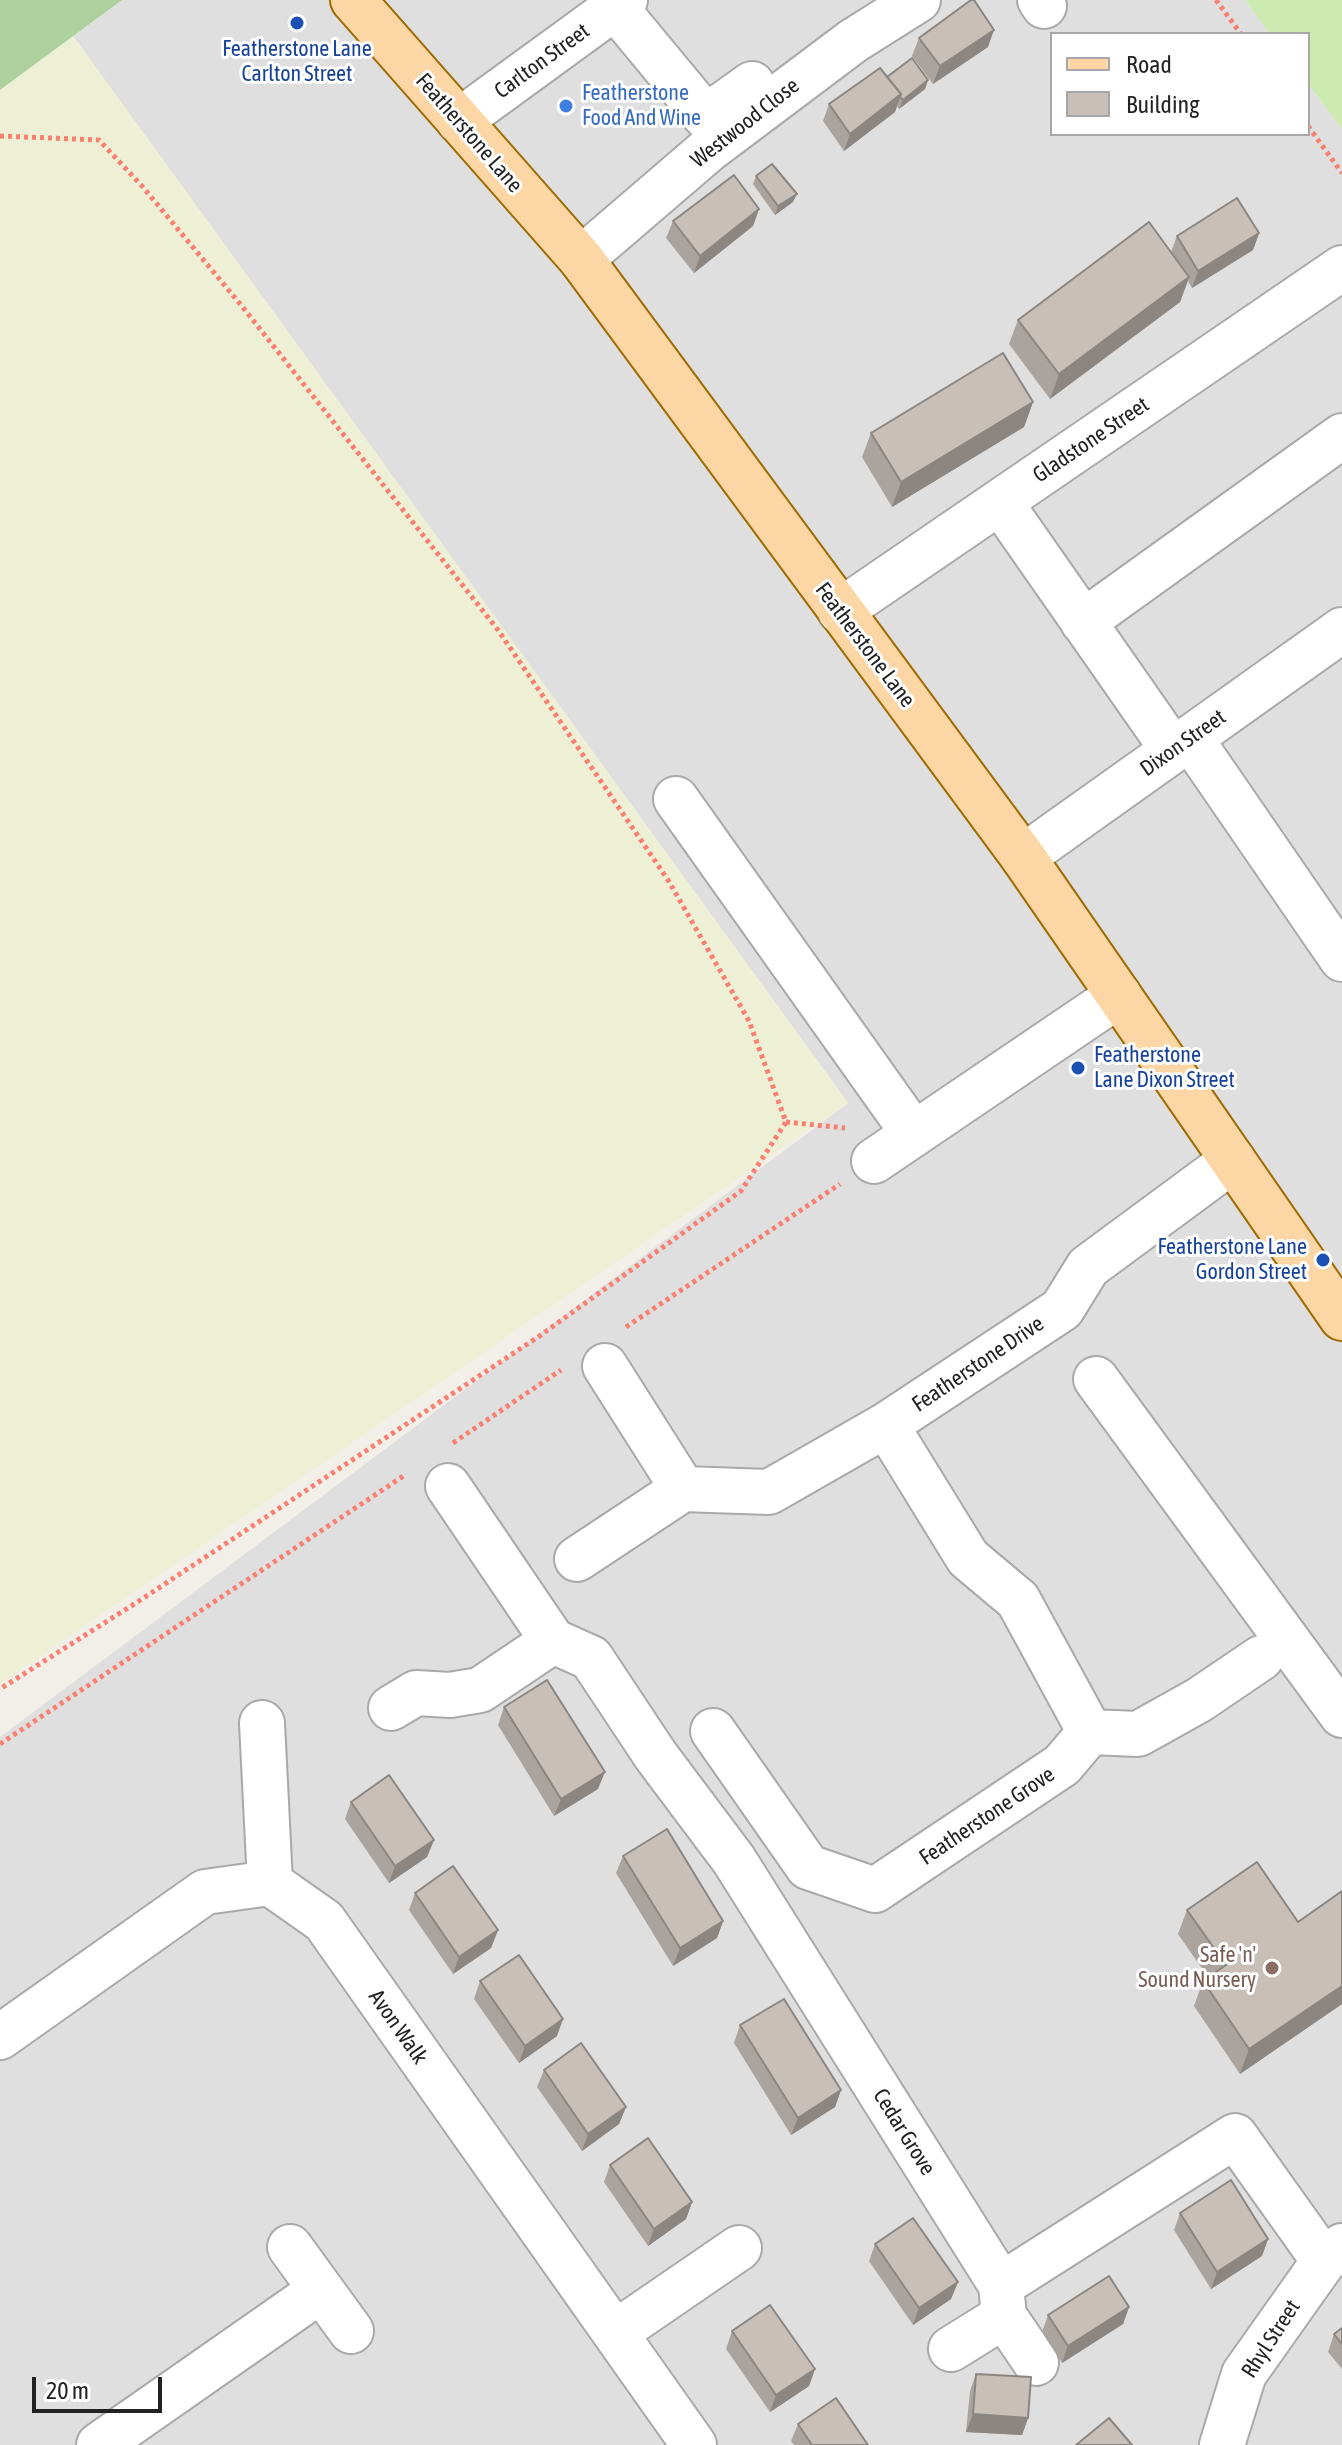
<!DOCTYPE html>
<style>
body{margin:0}
#map{position:relative;width:1342px;height:2445px;overflow:hidden;background:#f2efe9;font-family:"Asap Condensed",sans-serif}
canvas{display:block}
.legend{position:absolute;left:1050px;top:32px;width:260px;height:104px;box-sizing:border-box;background:#fff;border:2px solid #a7a7a7;margin:0;padding:10px 14px;list-style:none;font-size:24px;color:#222}
.legend li{display:flex;align-items:center;gap:16px;height:40px}
.legend b{width:40px;border:2px solid #a7a7a7}
.scale{position:absolute;left:32px;top:2377px;width:130px;height:36px;box-sizing:border-box;border:4px solid #222;border-top:0;padding-left:10px;font-size:24px;line-height:28px;white-space:nowrap;color:#222;-webkit-text-stroke:6px #fff;paint-order:stroke}
</style>
<div id="map">
<canvas width="1342" height="2445"></canvas>
<ul class="legend">
<li><b style="height:10px;background:#fcd6a4"></b>Road</li>
<li><b style="height:22px;background:#c7bfb8"></b>Building</li>
</ul>
<div class="scale">20 m</div>
</div>
<script>
const c = document.querySelector('canvas').getContext('2d');
c.lineJoin = 'round';
function fillPath(path, color) {
  c.fillStyle = color;
  c.fill(path, 'evenodd');
}
function poly(rows) {
  const path = new Path2D();
  for (const r of rows) {
    path.moveTo(r[0], r[1]);
    for (let i = 2; i < r.length; i += 2) path.lineTo(r[i], r[i + 1]);
  }
  return path;
}
function stroke(path, color, width, dash) {
  c.strokeStyle = color;
  c.lineWidth = width;
  c.lineCap = dash ? 'butt' : 'round';
  c.setLineDash(dash || []);
  c.stroke(path);
}
function label(font, color, halo, rows, align = 'center') {
  c.font = font + ' "Asap Condensed",sans-serif';
  c.lineWidth = 6;
  c.setLineDash([]);
  c.textBaseline = 'middle';
  c.strokeStyle = halo;
  c.fillStyle = color;
  for (const [text, x, y, turn = 0] of rows) {
    c.save();
    c.translate(x, y);
    c.rotate((+turn || 0) * Math.PI / 180);
    c.textAlign = isNaN(turn) ? turn : align;
    if (halo) c.strokeText(text, 0, 0);
    c.fillText(text, 0, 0);
    c.restore();
  }
}
fillPath(poly([
 [122,0,1245,0,1270,34,1052,34,1052,134,1308,134,1308,84,1342,129,1342,2445,0,2445,0,1737,848,1103,73,36]
]), '#e0dfdf');
fillPath(poly([
 [73,36,848,1103,0,1684,0,90]
]), '#eef0d5');
fillPath(poly([
 [1245,0,1342,0,1342,129,1308,84,1308,34,1270,34]
]), '#cdebb0');
fillPath(poly([
 [0,0,122,0,0,90]
]), '#add19e');
const minor = poly([
 [609,0,706,117,752,84],
 [1040,0,1044,6],
 [459,121,625,0],
 [581,259,708,150,853,41,918,0],
 [1000,502,1173,750],
 [840,611,1342,268],
 [1083,622,1342,436],
 [1190,738,1342,959],
 [676,799,914,1134],
 [1023,857,1342,630],
 [874,1161,1119,995],
 [605,1366,683,1489],
 [1096,1379,1342,1715],
 [577,1559,683,1489,769,1492,886,1425,1062,1309,1088,1267,1233,1160],
 [553,1641,591,1658,656,1756,734,1860,1001,2285,1235,2136,1324,2261],
 [391,1708,416,1693,450,1695,480,1690,553,1641,448,1486],
 [262,1723,270,1883],
 [713,1731,808,1867,875,1890,1062,1765,1090,1732,1018,1600,968,1558,886,1425],
 [1090,1732,1138,1734,1199,1700,1261,1658],
 [0,2037,205,1892,270,1883,324,1921,694,2445],
 [290,2247,351,2331],
 [1001,2285,1004,2316,1036,2363],
 [615,2333,739,2248],
 [951,2349,1004,2316],
 [99,2445,321,2290],
 [1222,2445,1244,2374,1324,2261,1342,2246]
]);
const major = poly([
 [353,0,581,259,1023,857,1342,1318]
]);
stroke(minor, '#a9a9a9', 48);
stroke(major, '#a06b00', 48);
stroke(poly([
 [1216,0,1241,34],
 [1308,126,1342,173],
 [0,136,99,140,142,186,241,305,498,630,668,880,749,1021,786,1122,741,1191,538,1337,139,1601,0,1689],
 [786,1122,845,1128],
 [626,1327,840,1184],
 [453,1443,561,1370],
 [0,1744,405,1475]
]), '#fa8072', 5, [4, 4]);
stroke(minor, '#fff', 44);
stroke(major, '#fcd6a4', 44);
fillPath(poly([
 [919,38,988,47,933,84,912,56],
 [928,80,925,89,899,109,897,106,895,112,844,151,823,121,829,104],
 [756,176,793,202,775,215,753,184],
 [759,209,753,226,694,273,666,238,673,221],
 [1259,233,1253,250,1192,288,1188,281,1180,302,1050,399,1009,344,1018,320,1171,252,1177,236],
 [1033,402,1024,427,892,507,862,457,871,433],
 [504,1707,598,1789,554,1816,498,1725],
 [351,1802,434,1840,427,1857,389,1883,345,1819],
 [623,1856,723,1921,717,1938,673,1966,616,1873],
 [1342,1891,1342,2004,1240,2074,1194,2006,1203,1981,1208,1977,1178,1934,1187,1910,1298,1922],
 [415,1893,498,1930,491,1948,453,1974,409,1910],
 [480,1981,557,2036,519,2063,474,1999],
 [740,2025,841,2090,835,2107,791,2135,734,2043],
 [544,2070,626,2107,619,2124,582,2151,537,2087],
 [610,2165,692,2202,686,2219,648,2246,604,2182],
 [1180,2213,1268,2239,1262,2256,1211,2289,1174,2230],
 [875,2244,958,2282,951,2299,913,2325,869,2261],
 [1129,2307,1123,2324,1062,2363,1042,2332,1048,2315],
 [1342,2328,1342,2369,1328,2352,1334,2334],
 [732,2331,815,2369,809,2386,770,2412,726,2349],
 [976,2374,1028,2418,1022,2435,966,2432,970,2391],
 [798,2424,868,2445,794,2445,791,2441]
]), '#aba49e');
fillPath(poly([
 [994,30,988,47,933,84,940,66],
 [928,80,925,89,899,109,903,100],
 [901,94,895,112,844,151,850,134],
 [797,194,793,202,775,215,778,206],
 [759,209,753,226,694,273,700,256],
 [1259,233,1253,250,1192,288,1198,271],
 [1189,277,1180,302,1050,399,1059,374],
 [1033,402,1024,427,892,507,901,482],
 [605,1772,598,1789,554,1816,561,1799],
 [434,1840,427,1857,389,1883,395,1866],
 [723,1921,717,1938,673,1966,680,1948],
 [498,1930,491,1948,453,1974,459,1957],
 [1342,1986,1342,2004,1240,2074,1249,2049],
 [563,2019,557,2036,519,2063,525,2046],
 [841,2090,835,2107,791,2135,798,2118],
 [626,2107,619,2124,582,2151,588,2134],
 [692,2202,686,2219,648,2246,654,2229],
 [1268,2239,1262,2256,1211,2289,1217,2272],
 [958,2282,951,2299,913,2325,919,2308],
 [1129,2307,1123,2324,1062,2363,1068,2346],
 [815,2369,809,2386,770,2412,776,2395],
 [973,2414,1028,2418,1022,2435,966,2432]
]), '#8b8681');
const building = poly([
 [971,0,974,0,994,30,940,66,919,38,971,0],
 [912,58,928,80,903,100,900,97,901,94,887,77,912,58],
 [880,68,901,94,850,134,829,104,880,68],
 [772,164,797,194,778,206,756,176,772,164],
 [734,175,759,209,700,256,673,221,734,175],
 [1237,198,1259,233,1198,271,1177,236,1237,198],
 [1149,222,1189,277,1059,374,1018,320,1149,222],
 [1003,353,1033,402,901,482,871,433,1003,353],
 [547,1680,605,1772,561,1799,504,1707,547,1680],
 [389,1775,434,1840,395,1866,351,1802,389,1775],
 [667,1829,723,1921,680,1948,623,1856,667,1829],
 [1257,1862,1298,1922,1342,1891,1342,1986,1249,2049,1203,1981,1226,1965,1187,1910,1257,1862],
 [453,1866,498,1930,459,1957,415,1893,453,1866],
 [519,1955,563,2019,525,2046,480,1981,519,1955],
 [784,1999,841,2090,798,2118,740,2025,784,1999],
 [581,2043,626,2107,588,2134,544,2070,581,2043],
 [648,2138,692,2202,654,2229,610,2165,648,2138],
 [1231,2180,1268,2239,1217,2272,1180,2213,1231,2180],
 [913,2218,958,2282,919,2308,875,2244,913,2218],
 [1109,2276,1129,2307,1068,2346,1048,2315,1109,2276],
 [770,2305,815,2369,776,2395,732,2331,770,2305],
 [1342,2328,1342,2344,1334,2334,1342,2328],
 [976,2374,1031,2377,1028,2418,973,2414,976,2374],
 [836,2398,868,2445,812,2445,798,2424,836,2398],
 [1109,2418,1132,2445,1076,2445,1109,2418]
]);
fillPath(building, '#c7bfb8');
stroke(building, '#8b8681', 2);
for (const [x, y, r, color] of [
 [297,23,8,"#1a4fb4"],
 [566,106,8,"#3f7fe0"],
 [1078,1068,8,"#1a4fb4"],
 [1323,1260,8,"#1a4fb4"],
 [1272,1968,8,"#8d6e63"]
]) {
  const dot = new Path2D();
  dot.arc(x, y, r, 0, 2 * Math.PI);
  c.fillStyle = color;
  c.fill(dot);
  stroke(dot, '#fff', 3);
}
label('22px', '#164399', '#fff', [
 ["Featherstone Lane",297,49],
 ["Carlton Street",297,74],
 ["Featherstone",1094,1055,"left"],
 ["Lane Dixon Street",1094,1080,"left"],
 ["Featherstone Lane",1307,1247,"right"],
 ["Gordon Street",1307,1272,"right"]
]);
label('22px', '#222', '#fff', [
 ["Carlton Street",542,61,-36],
 ["Westwood Close",745,123,-38],
 ["Featherstone Lane",469,133,49],
 ["Gladstone Street",1091,440,-34],
 ["Featherstone Lane",865,645,53],
 ["Dixon Street",1183,743,-35],
 ["Featherstone Drive",978,1364,-34],
 ["Featherstone Grove",987,1816,-34],
 ["Avon Walk",398,2027,55],
 ["Cedar Grove",904,2132,58],
 ["Rhyl Street",1271,2339,-57]
]);
label('22px', '#366cbe', '#fff', [
 ["Featherstone",582,93],
 ["Food And Wine",582,118]
], 'left');
label('22px', '#785e54', '#fff', [
 ["Safe 'n'",1256,1955],
 ["Sound Nursery",1256,1980]
], 'right');
</script>
